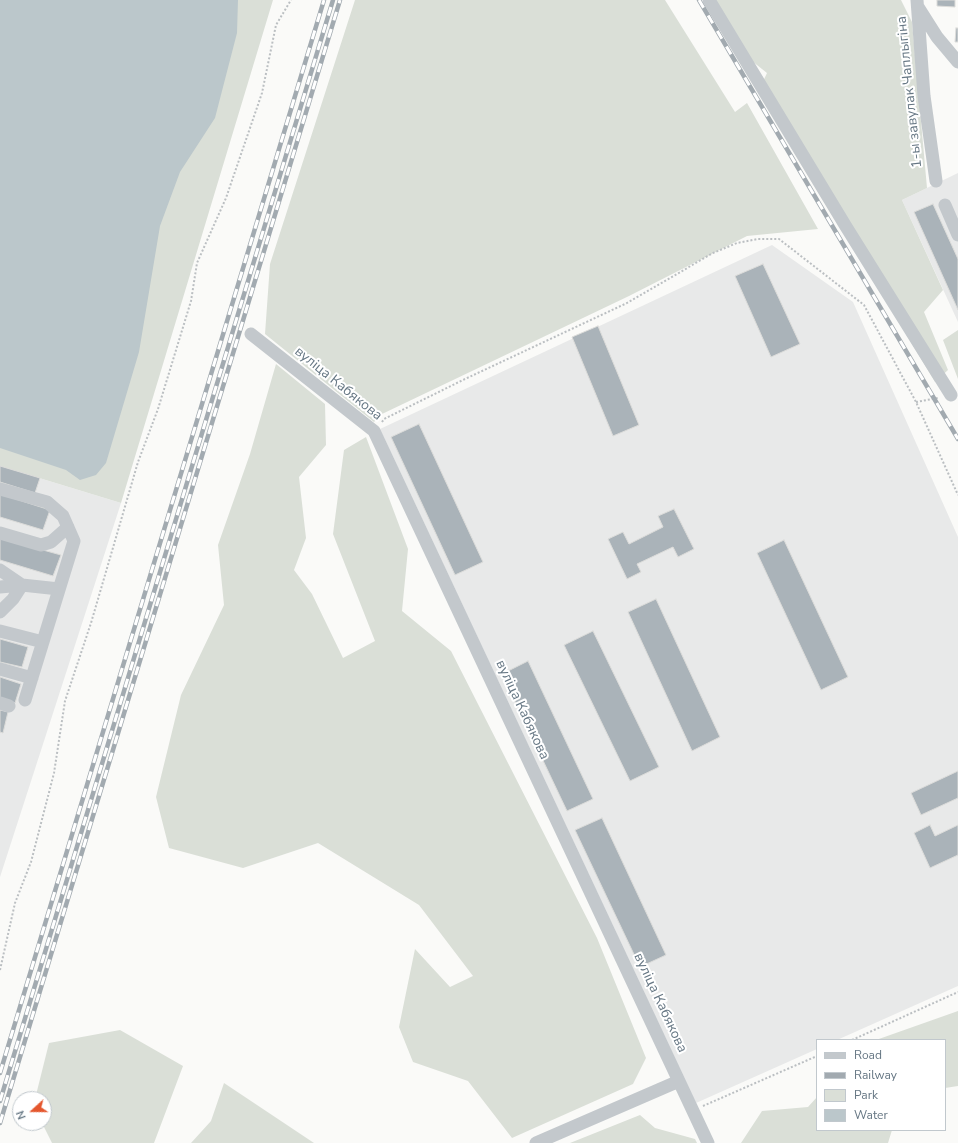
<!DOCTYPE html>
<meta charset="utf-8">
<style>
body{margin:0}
#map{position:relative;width:958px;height:1143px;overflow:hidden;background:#fafaf8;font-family:"Nunito Sans",sans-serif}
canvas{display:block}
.legend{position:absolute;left:816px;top:1039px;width:130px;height:92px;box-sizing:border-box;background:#fff;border:1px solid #c1c8cd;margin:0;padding:5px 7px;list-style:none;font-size:12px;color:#657683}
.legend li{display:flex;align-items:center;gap:8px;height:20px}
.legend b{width:20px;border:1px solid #c1c8cd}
.north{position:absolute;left:12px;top:1091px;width:40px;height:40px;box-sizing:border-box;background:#fff;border:1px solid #c1c8cd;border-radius:50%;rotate:249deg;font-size:11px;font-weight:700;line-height:16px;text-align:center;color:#657683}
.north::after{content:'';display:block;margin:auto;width:14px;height:18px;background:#e4572e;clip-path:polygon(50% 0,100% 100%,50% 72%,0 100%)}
</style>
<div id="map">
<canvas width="958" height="1143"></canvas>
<ul class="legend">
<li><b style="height:5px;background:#c3c8cc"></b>Road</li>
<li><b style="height:5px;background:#a2aab0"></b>Railway</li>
<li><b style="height:11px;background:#dadfd7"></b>Park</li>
<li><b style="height:11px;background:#bbc7cb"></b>Water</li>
</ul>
<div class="north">N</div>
</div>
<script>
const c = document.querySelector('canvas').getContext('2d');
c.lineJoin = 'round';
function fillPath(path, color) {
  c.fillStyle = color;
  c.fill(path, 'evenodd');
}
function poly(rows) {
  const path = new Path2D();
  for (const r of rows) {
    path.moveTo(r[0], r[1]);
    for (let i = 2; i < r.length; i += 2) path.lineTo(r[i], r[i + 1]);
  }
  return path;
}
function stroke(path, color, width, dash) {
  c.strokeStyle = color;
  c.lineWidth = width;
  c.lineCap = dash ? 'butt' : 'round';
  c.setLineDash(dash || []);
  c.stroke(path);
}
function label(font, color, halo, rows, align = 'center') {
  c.font = font + ' "Nunito Sans",sans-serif';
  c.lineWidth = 4;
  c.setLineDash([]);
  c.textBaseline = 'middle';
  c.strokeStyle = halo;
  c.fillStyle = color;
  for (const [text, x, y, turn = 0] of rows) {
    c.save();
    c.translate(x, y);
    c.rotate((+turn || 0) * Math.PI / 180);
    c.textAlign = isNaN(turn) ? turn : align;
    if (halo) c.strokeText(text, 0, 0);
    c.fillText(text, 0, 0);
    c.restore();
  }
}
fillPath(poly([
 [958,173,958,322,902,200],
 [772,245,853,302,958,537,958,986,837,1040,817,1040,817,1049,696,1103,380,429],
 [0,466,121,503,0,877]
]), '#e8e9e9');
fillPath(poly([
 [0,0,273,0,121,503,0,466],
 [355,0,665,0,735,112,747,103,818,229,747,236,629,296,382,414,374,422,265,334,270,264],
 [715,0,901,0,912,22,927,188,902,200,943,290,924,312,948,370,935,382,759,90,767,73,752,61],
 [958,330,958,379,943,340],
 [276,364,325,404,326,445,299,477,306,538,294,570,312,594,343,658,375,641,333,534,344,450,366,437,408,549,402,611,451,651,597,938,646,1058,633,1084,512,1138,468,1081,413,1062,399,1027,415,949,450,987,473,976,419,905,318,843,243,868,169,848,156,797,181,695,224,605,218,545,250,454],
 [958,1011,958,1086,945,1088,945,1040,876,1040],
 [120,1030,183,1066,154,1143,52,1143,42,1123,44,1123,44,1099,35,1099,49,1043],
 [224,1083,314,1143,191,1143,211,1121],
 [817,1097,817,1130,892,1130,888,1143,741,1143,762,1111,808,1107],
 [640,1115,655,1128,695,1139,697,1143,570,1143]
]), '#dadfd7');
fillPath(poly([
 [0,0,238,0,237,33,215,118,180,172,160,226,139,352,106,463,96,475,80,480,66,470,0,448]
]), '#bbc7cb');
const building = poly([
 [937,0,955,0,955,7,937,6,937,0],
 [956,28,958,28,958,42,955,42,956,28],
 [933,204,958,259,958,310,914,212,933,204],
 [763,264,800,344,771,357,735,276,763,264],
 [598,326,639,425,613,436,572,337,598,326],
 [419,424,483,562,455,575,391,437,419,424],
 [0,466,40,478,35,493,0,482,0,466],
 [0,494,50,510,43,530,0,517,0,494],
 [674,509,694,549,678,557,673,547,637,564,641,572,627,579,608,539,623,532,629,544,663,527,658,516,674,509],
 [0,538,61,555,53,576,0,560,0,538],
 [784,540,848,677,821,690,757,553,784,540],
 [656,599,720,737,692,751,628,612,656,599],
 [593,631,659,767,630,781,564,645,593,631],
 [0,639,28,647,22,667,0,662,0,639],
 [528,661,593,799,567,811,502,674,528,661],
 [0,677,21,684,15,703,0,698,0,677],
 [0,710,8,712,3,733,0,732,0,710],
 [958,771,958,798,921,815,911,793,958,771],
 [602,818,666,955,640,967,575,830,602,818],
 [930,825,935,836,958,825,958,855,930,868,914,833,930,825]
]);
fillPath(building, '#aab3b9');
stroke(building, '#dcdcda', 1);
stroke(poly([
 [916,402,938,398],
 [382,422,384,419,465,379,627,303,713,253,737,243,758,239,779,239,864,305,916,402,958,495],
 [0,970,15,903,31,862,54,773,65,701,91,623,138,462,158,409,191,301,197,263,226,198,262,93,276,25,291,0],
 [852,1040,958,992],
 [703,1106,817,1056]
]), '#bbbfc2', 2, [2, 2]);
stroke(poly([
 [709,0,845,225,951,395],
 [917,0,924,96,936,181],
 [918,7,937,37,958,62],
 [945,205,958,235],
 [251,334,374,431,708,1143],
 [0,489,47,502,63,516,74,541,25,700],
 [0,533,41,545,51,542,68,527],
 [0,570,22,585,13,599,0,612],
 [0,587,22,585,59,589],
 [0,631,43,642],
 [0,669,32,678],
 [0,703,9,706],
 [536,1143,679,1081]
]), '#c3c8cc', 13);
const rail = poly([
 [699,0,958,439],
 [0,1073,324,0],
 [0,1101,333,0],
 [0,1123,340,0]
]);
stroke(rail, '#a2aab0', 4.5);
stroke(rail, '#fff', 3, [9]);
label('14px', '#657683', '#fff', [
 ["1-ы завулак Чаплыгіна",910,92,-96],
 ["вуліца Кабякова",338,384,39],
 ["вуліца Кабякова",522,710,65],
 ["вуліца Кабякова",660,1003,65]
]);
</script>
